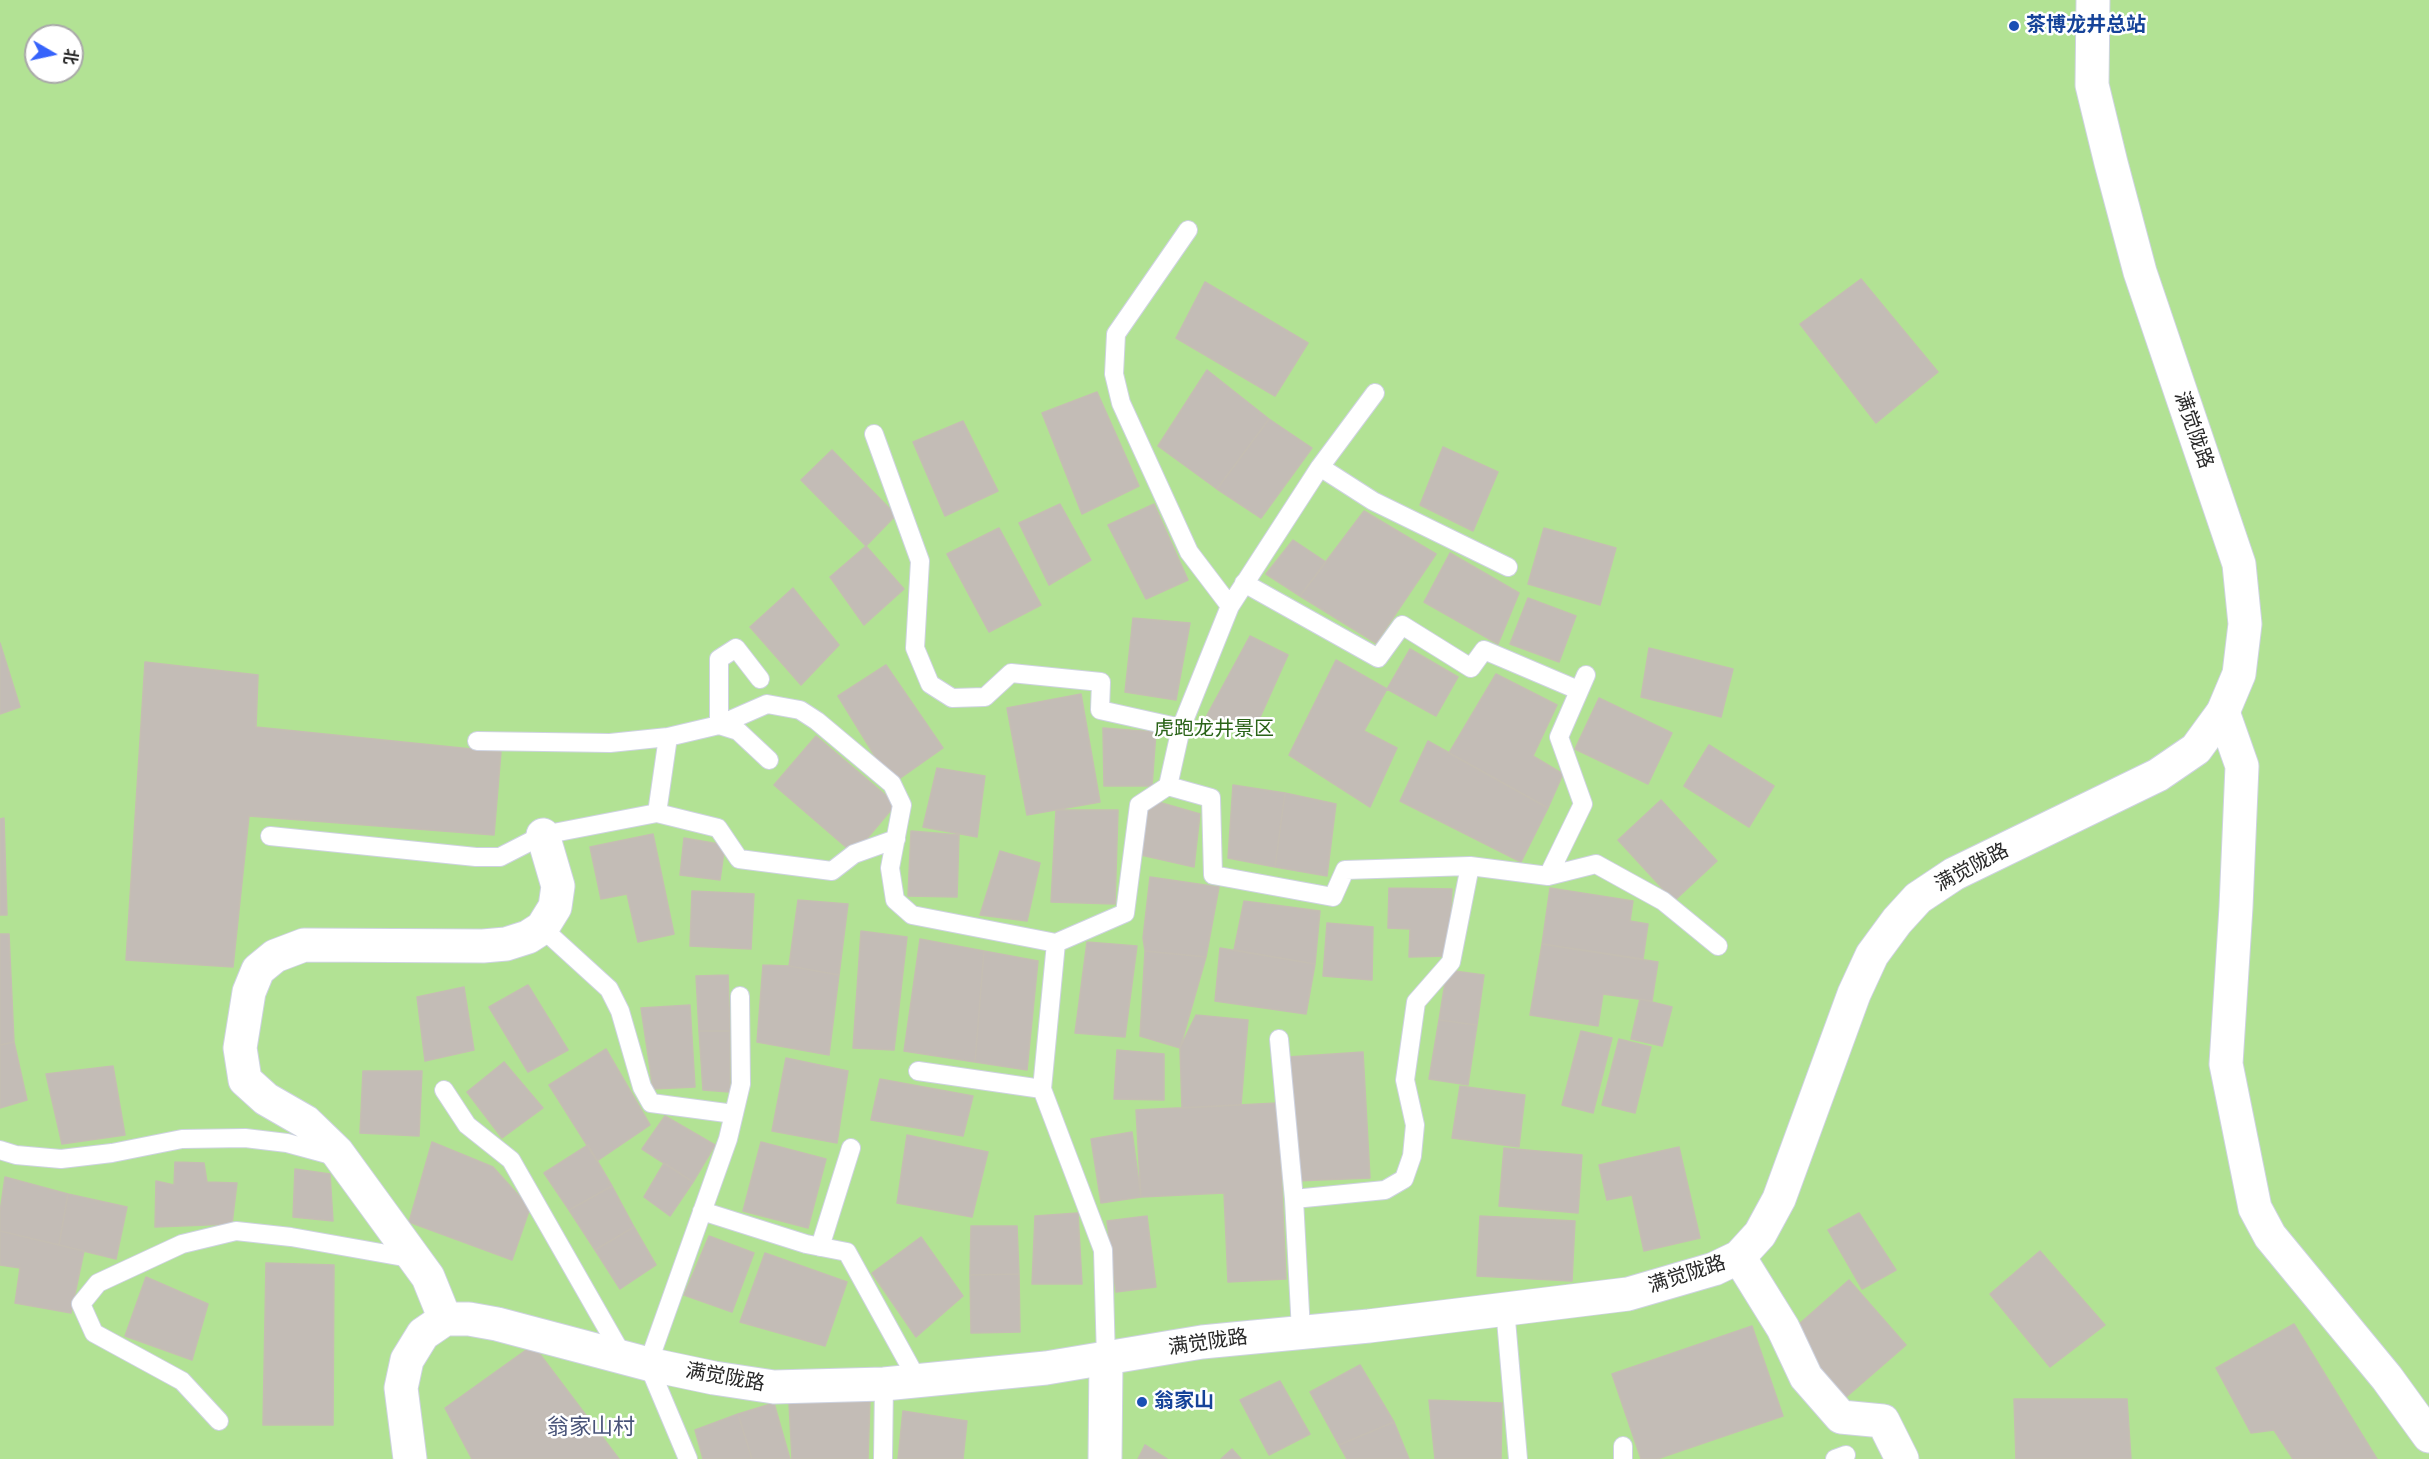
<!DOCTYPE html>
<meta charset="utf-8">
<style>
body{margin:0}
#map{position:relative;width:2429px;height:1459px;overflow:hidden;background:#ebe2d9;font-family:"Space Grotesk","Noto Sans SC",sans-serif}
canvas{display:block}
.north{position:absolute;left:24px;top:24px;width:60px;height:60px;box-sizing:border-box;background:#fff;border:2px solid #a9a9a9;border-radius:50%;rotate:99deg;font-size:16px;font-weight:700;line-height:24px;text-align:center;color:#282828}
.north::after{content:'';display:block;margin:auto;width:21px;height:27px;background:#3663fb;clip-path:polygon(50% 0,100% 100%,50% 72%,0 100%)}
</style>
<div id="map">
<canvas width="2429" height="1459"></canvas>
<div class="north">北</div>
</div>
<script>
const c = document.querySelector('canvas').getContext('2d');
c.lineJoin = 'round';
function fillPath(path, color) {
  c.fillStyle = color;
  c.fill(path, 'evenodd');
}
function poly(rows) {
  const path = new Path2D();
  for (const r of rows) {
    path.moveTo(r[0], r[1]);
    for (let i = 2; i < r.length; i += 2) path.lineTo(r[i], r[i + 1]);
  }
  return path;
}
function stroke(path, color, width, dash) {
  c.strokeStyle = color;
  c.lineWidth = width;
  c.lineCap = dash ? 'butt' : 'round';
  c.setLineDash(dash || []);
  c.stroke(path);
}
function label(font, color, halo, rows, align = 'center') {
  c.font = font + ' "Space Grotesk","Noto Sans SC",sans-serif';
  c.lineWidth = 5;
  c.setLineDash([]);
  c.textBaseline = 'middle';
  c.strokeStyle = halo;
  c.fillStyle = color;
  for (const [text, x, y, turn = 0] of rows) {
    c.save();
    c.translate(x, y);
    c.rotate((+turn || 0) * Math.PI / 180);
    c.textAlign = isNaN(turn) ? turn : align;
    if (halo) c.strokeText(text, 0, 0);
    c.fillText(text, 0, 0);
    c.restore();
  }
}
fillPath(poly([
 [0,0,2429,0,2429,1459,0,1459],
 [36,36,72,36,72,72,36,72]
]), '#b2e294');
const building = poly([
 [1861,279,1938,372,1876,423,1800,324,1861,279],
 [1205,282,1308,343,1275,396,1176,338,1205,282],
 [1207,370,1269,419,1217,489,1158,446,1207,370],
 [1097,392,1139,486,1082,514,1042,413,1097,392],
 [1269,419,1312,448,1261,518,1217,489,1269,419],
 [963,421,998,491,945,516,913,442,963,421],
 [1443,447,1498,472,1473,531,1420,505,1443,447],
 [832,450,896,515,866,546,801,480,832,450],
 [1060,504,1091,560,1049,585,1019,523,1060,504],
 [1154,504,1188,580,1146,599,1108,525,1154,504],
 [1364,511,1436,554,1376,643,1300,596,1364,511],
 [999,528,1041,605,989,632,947,554,999,528],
 [1544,528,1616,548,1600,605,1528,584,1544,528],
 [1293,540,1326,562,1300,596,1266,574,1293,540],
 [866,546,904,589,864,625,830,577,866,546],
 [1450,553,1519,593,1498,644,1424,602,1450,553],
 [793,588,839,645,801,685,750,627,793,588],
 [1528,598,1576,616,1559,662,1510,644,1528,598],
 [1133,618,1190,623,1176,700,1125,692,1133,618],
 [1250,636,1288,655,1253,733,1206,717,1250,636],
 [0,643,20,707,0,714,0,643],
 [1649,648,1733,669,1721,717,1641,697,1649,648],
 [1410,649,1458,677,1436,716,1387,689,1410,649],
 [1336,660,1387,689,1364,731,1397,748,1370,807,1289,755,1336,660],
 [145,662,258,675,256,727,501,752,494,835,249,816,233,967,126,960,145,662],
 [886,665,943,748,892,784,838,696,886,665],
 [1496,674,1557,705,1533,756,1563,774,1548,808,1449,753,1496,674],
 [1081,694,1100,802,1027,815,1007,708,1081,694],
 [1599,698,1672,733,1648,784,1575,749,1599,698],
 [1103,728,1156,732,1152,786,1104,786,1103,728],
 [816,736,896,804,854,854,774,785,816,736],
 [1428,741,1548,808,1521,862,1400,801,1428,741],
 [1709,745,1774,786,1749,827,1684,786,1709,745],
 [937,768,985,776,977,837,923,827,937,768],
 [1233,785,1285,793,1275,867,1228,858,1233,785],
 [1285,793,1336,804,1327,876,1275,867,1285,793],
 [1148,799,1200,814,1194,867,1141,855,1148,799],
 [1661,800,1717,861,1674,901,1618,840,1661,800],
 [1056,810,1118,810,1115,904,1051,902,1056,810],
 [4,818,7,915,0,915,0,819,4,818],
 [911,831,959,835,957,897,908,896,911,831],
 [653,834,674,934,638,942,627,894,601,899,590,847,653,834],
 [684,838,725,845,720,880,680,875,684,838],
 [1000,851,1040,863,1027,921,980,915,1000,851],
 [1150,877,1219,887,1206,957,1145,951,1143,938,1150,877],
 [1389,888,1452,889,1448,956,1409,957,1410,929,1388,928,1389,888],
 [1550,888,1633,901,1630,921,1648,924,1643,959,1542,944,1550,888],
 [692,891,754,894,751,949,690,946,692,891],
 [798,900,848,904,839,975,789,966,798,900],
 [1244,901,1320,911,1315,964,1234,950,1244,901],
 [1327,923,1373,927,1372,980,1323,976,1327,923],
 [861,931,907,937,894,1050,853,1048,861,931],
 [0,934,9,934,14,1042,0,1045,0,934],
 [920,939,984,951,975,1062,904,1051,920,939],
 [1087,942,1137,946,1125,1037,1075,1033,1087,942],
 [1542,944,1658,962,1652,1001,1603,994,1598,1026,1530,1015,1542,944],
 [1220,948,1315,964,1306,1014,1215,1001,1220,948],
 [984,951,1038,961,1027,1070,975,1062,984,951],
 [1145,951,1206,957,1180,1048,1140,1036,1145,951],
 [763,965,789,966,839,975,829,1055,757,1042,763,965],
 [1447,970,1484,975,1477,1025,1439,1020,1447,970],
 [728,975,730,1031,699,1031,696,976,728,975],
 [528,985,568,1050,528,1072,489,1007,528,985],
 [464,987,474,1050,425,1061,417,997,464,987],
 [1640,999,1672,1007,1662,1046,1631,1039,1640,999],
 [690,1005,695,1087,653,1089,641,1008,690,1005],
 [1196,1015,1248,1020,1241,1105,1182,1108,1180,1048,1196,1015],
 [1439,1020,1477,1025,1468,1085,1429,1079,1439,1020],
 [699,1031,730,1031,730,1092,703,1090,699,1031],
 [1581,1031,1612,1038,1593,1113,1562,1105,1581,1031],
 [1619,1039,1651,1047,1635,1113,1602,1105,1619,1039],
 [14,1042,27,1100,0,1108,0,1045,14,1042],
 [606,1049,650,1125,597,1161,549,1085,606,1049],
 [1117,1050,1164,1054,1164,1100,1114,1099,1117,1050],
 [1363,1052,1370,1178,1295,1181,1288,1057,1363,1052],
 [786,1058,848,1071,837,1143,772,1131,786,1058],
 [504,1062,543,1108,502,1138,467,1092,504,1062],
 [113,1066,125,1135,62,1144,46,1074,113,1066],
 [363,1071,422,1071,419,1136,360,1133,363,1071],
 [880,1079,973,1096,963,1136,871,1120,880,1079],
 [1460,1086,1525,1095,1519,1147,1452,1138,1460,1086],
 [1278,1103,1286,1279,1228,1282,1224,1193,1141,1197,1136,1110,1278,1103],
 [665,1116,715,1145,693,1182,642,1149,665,1116],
 [1132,1132,1141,1197,1101,1203,1091,1139,1132,1132],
 [907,1135,988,1152,972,1217,897,1203,907,1135],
 [432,1142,493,1167,530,1208,512,1260,409,1222,432,1142],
 [761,1142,826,1159,808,1228,743,1211,761,1142],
 [588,1145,612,1186,569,1210,544,1173,588,1145],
 [1679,1147,1700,1238,1644,1251,1632,1195,1607,1200,1599,1165,1679,1147],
 [1504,1148,1582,1155,1578,1213,1499,1206,1504,1148],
 [175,1162,204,1163,207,1182,237,1183,232,1224,155,1227,156,1181,174,1185,175,1162],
 [664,1163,693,1182,670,1216,644,1197,664,1163],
 [295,1169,330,1174,333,1221,293,1217,295,1169],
 [5,1177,68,1194,59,1245,0,1231,0,1212,5,1177],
 [612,1186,634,1227,595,1250,569,1210,612,1186],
 [68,1194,127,1207,116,1259,59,1245,68,1194],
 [1078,1213,1082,1284,1032,1284,1035,1216,1078,1213],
 [1859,1213,1896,1270,1862,1289,1828,1230,1859,1213],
 [1147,1216,1156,1287,1116,1292,1107,1221,1147,1216],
 [1480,1216,1575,1221,1572,1281,1477,1276,1480,1216],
 [971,1226,1017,1226,1019,1274,970,1275,971,1226],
 [634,1227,656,1265,620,1289,595,1250,634,1227],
 [0,1231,84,1251,71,1313,15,1303,20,1268,0,1265,0,1231],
 [709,1236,754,1253,732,1312,684,1295,709,1236],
 [921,1237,963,1296,916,1337,872,1273,921,1237],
 [2040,1251,2105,1325,2050,1367,1990,1294,2040,1251],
 [765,1253,847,1282,825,1346,740,1322,765,1253],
 [266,1263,334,1265,333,1425,263,1425,266,1263],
 [1019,1274,1020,1332,971,1333,970,1275,1019,1274],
 [146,1277,208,1304,192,1360,125,1336,146,1277],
 [1849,1280,1906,1345,1845,1398,1789,1333,1849,1280],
 [2294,1324,2377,1459,2293,1459,2274,1430,2251,1433,2216,1368,2294,1324],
 [1752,1326,1783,1416,1657,1459,1641,1459,1612,1374,1752,1326],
 [533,1345,619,1459,472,1459,445,1408,533,1345],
 [1360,1365,1394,1422,1339,1445,1310,1392,1360,1365],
 [1280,1381,1310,1434,1269,1455,1240,1400,1280,1381],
 [2014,1399,2127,1399,2131,1459,2016,1459,2014,1399],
 [1429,1400,1502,1403,1501,1459,1435,1459,1429,1400],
 [870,1401,868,1459,792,1459,789,1403,870,1401],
 [774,1403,790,1459,752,1459,738,1414,774,1403],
 [903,1411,967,1421,963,1459,898,1459,903,1411],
 [738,1414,752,1459,703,1459,695,1430,738,1414],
 [1394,1422,1409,1459,1347,1459,1339,1445,1394,1422],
 [1145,1445,1167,1459,1138,1459,1145,1445],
 [1232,1449,1241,1459,1221,1459,1232,1449]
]);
fillPath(building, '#c3bcb6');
stroke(building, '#c5beb3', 1.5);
const lane = poly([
 [1188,230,1116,334,1114,374,1121,403,1189,552,1230,606],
 [874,434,920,561,915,648,930,684,952,698,985,697,1011,673,1101,682,1100,710,1181,728],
 [1320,467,1373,501,1508,567],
 [1244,583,1378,658,1402,625,1471,668,1484,650,1578,690],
 [760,679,736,648,719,659,719,725,767,704,800,710,817,721,892,784,902,805,890,868,895,900,912,915,1056,943],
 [477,741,610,743,668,737,719,725,738,731,769,760],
 [1168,786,1211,798,1213,875,1333,897,1345,870,1470,866,1548,876,1596,864,1663,901,1718,946],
 [657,813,718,828,739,859,832,871,854,854,896,839],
 [270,836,476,857,500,857,543,835,657,813,668,737],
 [1548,876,1583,804,1559,737,1586,675],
 [542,928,609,989,620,1011,642,1087,651,1103,734,1114],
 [1279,1039,1294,1199,1301,1331],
 [918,1071,1042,1089],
 [444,1090,467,1125,511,1160,624,1358],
 [0,1150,16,1155,61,1159,112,1153,182,1139,245,1138,287,1143,335,1156],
 [1294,1199,1385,1190,1404,1179,1412,1156,1415,1125,1405,1080,1416,1002,1451,962,1470,866],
 [702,1211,806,1244,847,1252,917,1379],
 [820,1247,851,1148],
 [1505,1308,1518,1459],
 [1106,1359,1103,1250,1042,1089,1056,943,1125,913,1139,805,1168,786,1181,728,1230,606,1320,467,1375,393],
 [219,1421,182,1381,94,1333,81,1304,98,1283,182,1244,236,1231,291,1237,415,1259],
 [1623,1446,1623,1459],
 [688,1459,648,1364,728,1139,741,1084,740,996],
 [883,1459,884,1384],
 [1835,1459,1846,1455]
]);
const street = poly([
 [2223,712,2242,766,2236,907,2226,1064,2255,1208,2270,1236,2387,1378,2429,1436],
 [1739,1257,1783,1328,1806,1377,1841,1417,1883,1421,1902,1459],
 [445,1319,428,1277,337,1152,306,1122,266,1099,245,1080,240,1048,249,992,258,970,275,956,304,945,483,946,506,944,528,937,542,928,555,907,558,886,543,835],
 [1105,1459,1106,1359]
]);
const secondary = poly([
 [410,1459,401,1388,407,1360,423,1334,445,1319,469,1319,497,1324,648,1364,714,1378,774,1387,884,1384,1046,1368,1202,1342,1369,1326,1628,1294,1714,1269,1739,1257,1760,1234,1779,1199,1854,994,1872,955,1897,921,1918,898,1954,874,2158,775,2196,749,2223,712,2239,674,2245,624,2239,564,2140,272,2111,163,2092,85,2093,0]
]);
stroke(lane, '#ced3e1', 20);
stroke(street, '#ced3e1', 35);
stroke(secondary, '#ced3e1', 35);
stroke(lane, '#fff', 18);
stroke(street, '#fff', 33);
stroke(secondary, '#fff', 33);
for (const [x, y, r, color] of [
 [2014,26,6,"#1a4fb4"],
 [1142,1402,6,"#1a4fb4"]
]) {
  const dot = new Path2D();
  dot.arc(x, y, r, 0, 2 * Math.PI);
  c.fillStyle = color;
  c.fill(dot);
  stroke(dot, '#fff', 2);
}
label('bold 20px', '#164399', '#fff', [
 ["茶博龙井总站",2026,26],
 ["翁家山",1154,1402]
], 'left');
label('20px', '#282828', '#fff', [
 ["满觉陇路",2193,430,71],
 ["满觉陇路",1972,868,-28],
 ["满觉陇路",1687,1275,-18],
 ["满觉陇路",1208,1343,-8],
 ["满觉陇路",725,1378,10]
]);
label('20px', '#2b6419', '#fff', [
 ["虎跑龙井景区",1214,730]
]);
label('22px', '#485378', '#fff', [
 ["翁家山村",591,1428]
]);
</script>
